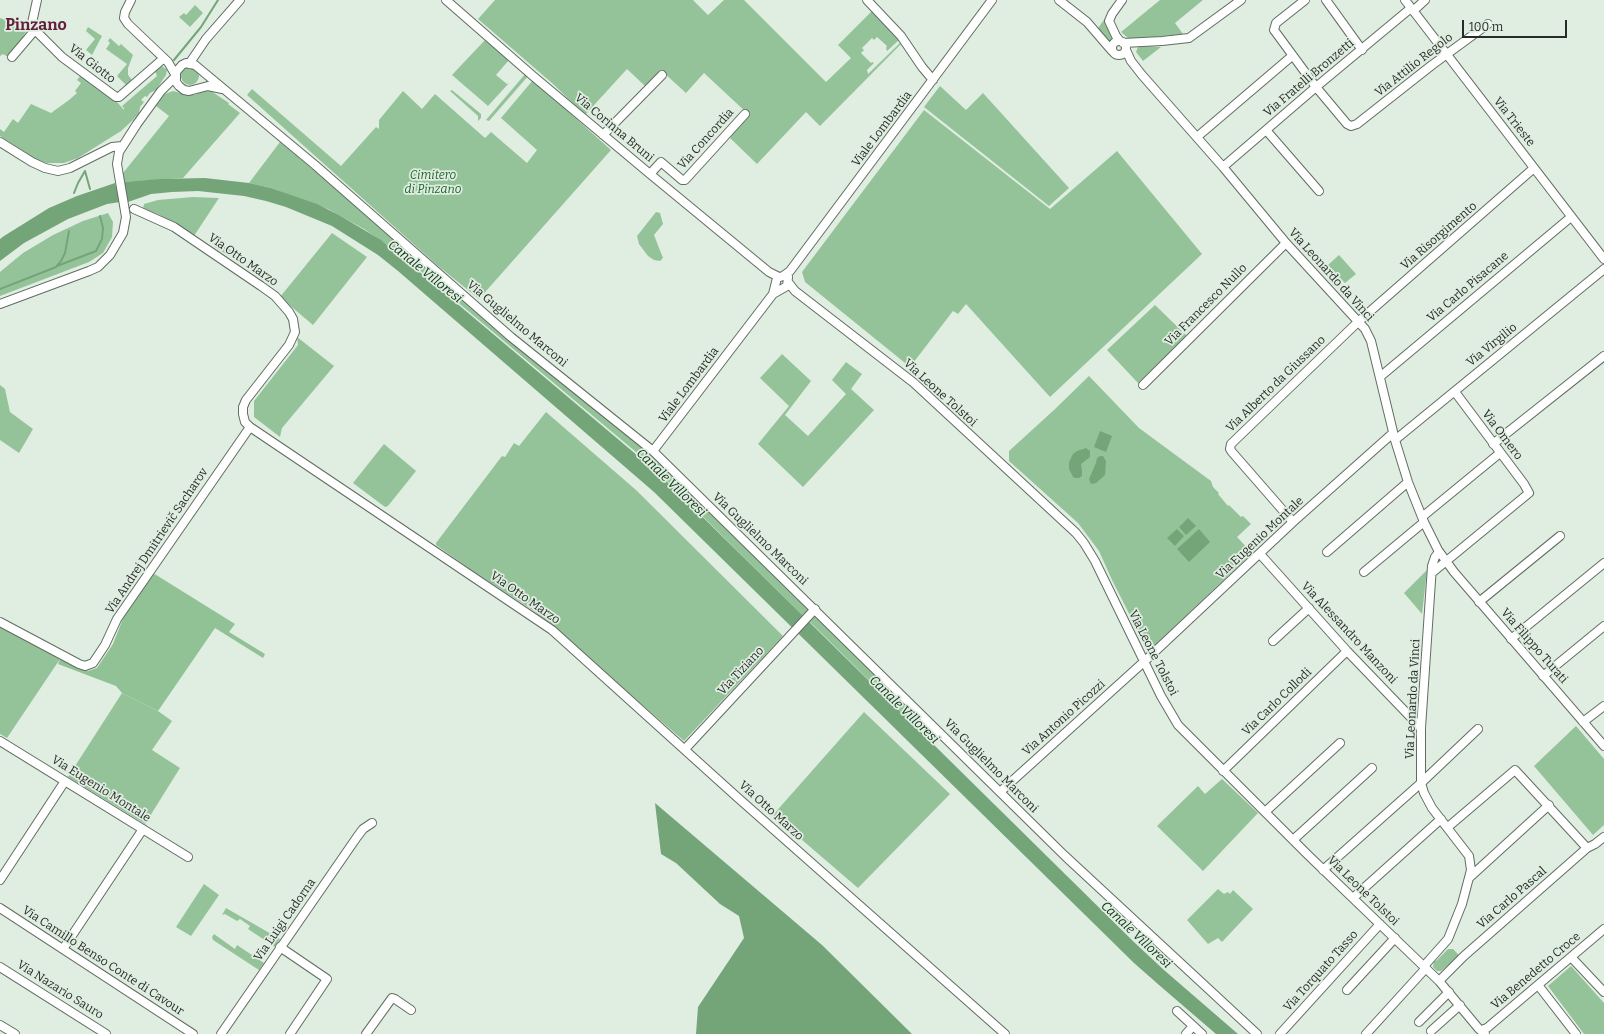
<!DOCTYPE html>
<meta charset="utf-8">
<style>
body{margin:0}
#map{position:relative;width:1604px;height:1034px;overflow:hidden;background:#e0ede1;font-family:Bitter,serif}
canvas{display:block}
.scale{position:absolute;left:1462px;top:20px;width:105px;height:18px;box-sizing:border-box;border:2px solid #272c28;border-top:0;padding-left:5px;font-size:12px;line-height:14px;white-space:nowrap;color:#272c28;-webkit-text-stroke:3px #e0ede1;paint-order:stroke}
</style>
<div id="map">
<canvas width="1604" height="1034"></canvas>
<div class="scale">100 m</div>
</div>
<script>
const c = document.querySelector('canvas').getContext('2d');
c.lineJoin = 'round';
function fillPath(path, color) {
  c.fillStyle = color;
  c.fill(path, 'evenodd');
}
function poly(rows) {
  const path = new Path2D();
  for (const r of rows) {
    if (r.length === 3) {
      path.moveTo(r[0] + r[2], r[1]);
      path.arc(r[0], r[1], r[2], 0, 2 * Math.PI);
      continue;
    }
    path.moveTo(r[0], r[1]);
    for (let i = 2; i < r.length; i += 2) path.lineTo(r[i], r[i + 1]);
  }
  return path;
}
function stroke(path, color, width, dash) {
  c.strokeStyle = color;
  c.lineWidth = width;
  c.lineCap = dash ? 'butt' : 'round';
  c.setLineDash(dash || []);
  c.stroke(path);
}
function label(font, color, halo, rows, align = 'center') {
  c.font = font + ' Bitter,serif';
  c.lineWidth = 3.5;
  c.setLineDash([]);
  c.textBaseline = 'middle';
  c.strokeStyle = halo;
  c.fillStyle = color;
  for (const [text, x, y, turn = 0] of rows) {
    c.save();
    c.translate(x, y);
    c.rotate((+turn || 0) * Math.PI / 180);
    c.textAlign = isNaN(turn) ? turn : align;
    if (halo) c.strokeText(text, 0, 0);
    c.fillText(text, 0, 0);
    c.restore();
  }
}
fillPath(poly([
 [495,0,693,0,708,15,724,0,744,0,826,82,851,58,838,45,873,10,900,39,887,51,886,48,887,46,877,37,874,40,872,38,862,48,864,50,861,53,871,63,872,62,874,63,867,70,868,74,902,41,903,42,820,126,806,112,757,164,730,138,747,113,704,73,686,93,663,72,645,86,627,69,585,115,553,84,478,19],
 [1160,0,1203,0,1175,23,1183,34,1135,39,1128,38,1121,32],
 [195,5,203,13,190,27,179,17,184,13,186,15],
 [1109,13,1116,38,1110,44,1098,28],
 [0,18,28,28,20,42,8,57,3,54,0,56],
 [88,27,102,36,92,55,86,50,95,39,86,31],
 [110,38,119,46,121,44,133,55,128,68,128,75,132,80,126,85,117,76,127,64,106,49,110,43,108,41],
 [485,40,509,60,496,75,507,84,509,83,488,106,452,75],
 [1142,46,1161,47,1143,61,1136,52,1138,47],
 [162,66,167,70,166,75,156,90,150,93,147,97,145,96,141,100,144,102,140,107,139,113,133,120,121,131,78,158,64,163,47,163,36,159,0,136,0,129,4,132,13,119,18,123,31,104,51,113,69,100,77,93,75,91,81,83,77,80,81,75,117,102,124,110,124,108,122,106,157,76,155,71],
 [190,76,9],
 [526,73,529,75,489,121,486,120],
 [533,80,611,150,479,299,437,265,247,95,252,89,341,166,376,127,379,129,379,120,403,91,422,109,435,94,485,138,491,132,527,163,537,150,501,118],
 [940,86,966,110,983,93,1069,188,1049,206,924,107],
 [208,89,229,103,228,104,240,113,183,178,124,182,123,173,169,116,156,106,165,94,173,91,188,95,195,95],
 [452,90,481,114,481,118,478,121,478,116,450,91],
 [924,110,1050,209,1117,151,1202,254,1050,397,966,304,958,314,953,311,910,367,805,282,802,272],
 [280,142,645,448,811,609,805,618,649,463,399,253,364,229,328,209,271,188,249,183],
 [193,197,219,198,194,236,158,214,143,209,144,204,158,200],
 [656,212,660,213,663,224,654,235,663,258,660,261,654,260,648,256,639,244,637,236],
 [108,213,113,222,112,237,103,253,89,262,0,296,0,272,23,253,53,235,83,221],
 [332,233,367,257,313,325,280,297],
 [219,242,232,251,229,256,215,247],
 [1339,255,1356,274,1345,283,1328,265],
 [1155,305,1187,336,1138,383,1107,350],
 [297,337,334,366,282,428,280,437,254,417,254,401,298,345],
 [782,354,811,381,785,415,808,436,846,394,832,380,846,362,862,374,851,389,874,410,803,487,758,444,789,406,760,378],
 [1089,376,1139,428,1211,481,1213,487,1219,493,1218,494,1228,506,1229,505,1241,517,1243,516,1251,524,1237,537,1252,553,1153,647,1144,643,1112,580,1099,551,1078,523,1009,461,1009,451,1054,410],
 [0,385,5,389,10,412,33,429,19,453,0,440],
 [546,412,636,490,783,636,684,741,534,611,470,569,436,545,436,543,502,456,505,457,514,443,519,446],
 [384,444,416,471,388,506,385,507,353,483],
 [1427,570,1422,614,1404,593],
 [814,615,817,615,910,709,911,714,907,718,808,620],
 [0,627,60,659,7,738,0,734],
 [122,693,158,711,172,721,152,750,180,768,145,824,68,777],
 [864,712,950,794,858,888,773,815],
 [1576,726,1604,759,1604,825,1593,835,1534,766],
 [1222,779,1258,813,1203,871,1157,826,1198,786,1205,794],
 [204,884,219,895,191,936,176,927],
 [1218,889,1224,894,1228,892,1230,894,1233,890,1253,909,1222,942,1218,938,1208,944,1187,920],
 [226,908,280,939,275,947,248,929,250,926,240,919,237,921,225,914,222,915],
 [214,934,235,949,237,945,264,963,259,970,213,940,212,937],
 [1448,949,1453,949,1458,954,1458,957,1441,971,1437,971,1433,967,1434,960,1436,961],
 [1571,966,1604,1003,1604,1034,1584,1034,1548,986]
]), '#95c399');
fillPath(poly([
 [153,573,235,624,229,632,265,654,263,658,215,628,158,711,122,693,116,686,58,664,60,659,88,671,97,668,113,644,124,616]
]), '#90c295');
fillPath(poly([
 [205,178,249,183,271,188,317,204,339,215,381,240,416,269,657,472,1135,943,1164,970,1238,1034,1216,1034,1159,985,1134,963,654,492,398,271,378,255,332,226,286,207,266,201,244,196,198,191,172,192,151,194,128,202,124,182,160,179],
 [115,183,120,202,107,204,68,219,24,243,0,261,0,239,4,236,49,208,77,196],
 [1100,431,1112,436,1106,452,1094,447],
 [1086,448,1090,451,1090,457,1081,464,1082,471,1082,476,1079,478,1075,478,1073,477,1069,469,1069,462,1073,454,1077,451],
 [1100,456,1103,456,1106,461,1105,475,1096,483,1091,484,1089,479,1096,463,1097,458],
 [1188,518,1196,526,1186,535,1179,527],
 [1177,529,1184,536,1175,546,1167,538],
 [1199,529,1210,542,1189,562,1177,549],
 [655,803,822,945,912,1034,696,1034,698,1007,744,938,739,916,720,904,676,863,661,854]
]), '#74a579');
stroke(poly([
 [174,60,201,27,218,0],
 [85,171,90,189],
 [74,193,78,183,85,171],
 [57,266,96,251,102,239,103,228,100,216],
 [0,289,56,267,61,261,65,253,69,231]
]), '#74a579', 2);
const minor = poly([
 [37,0,32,23,35,30,62,57,116,97,119,97,164,58],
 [131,0,125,12,124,18,128,24,168,62,175,74],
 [446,0,533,76,650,174,769,272,779,277],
 [867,0,901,36,922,67,933,80],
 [1059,0,1087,22,1112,51],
 [1305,0,1276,23,1274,30,1316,87,1347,124,1351,126,1357,124,1432,65,1488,24],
 [1326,0,1362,50],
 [1405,0,1604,259],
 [1413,11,1425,0],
 [1119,48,7],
 [1120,41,1116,36,1109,21,1112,14,1122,0],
 [1123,43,1162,41,1189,38,1241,0],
 [1126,50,1131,61,1142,75,1223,167,1286,243,1365,329,1371,341,1395,440,1408,482,1424,522,1438,550,1454,572,1604,746],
 [12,57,35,30],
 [189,64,206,39,240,0],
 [222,89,208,86,189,91,184,90,179,86,176,82,176,72,182,65,186,63,195,65,315,165,511,337,653,451,1065,856,1257,1034],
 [1266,130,1319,191],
 [603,135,662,75],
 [1197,137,1292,56],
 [0,142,32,162,45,168,58,171,70,168,112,147,122,146],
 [1223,167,1316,87,1411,8],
 [650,174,661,162,682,180,685,180,745,114],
 [134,209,174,227,261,286,275,296,289,312,293,319,295,332,289,345,246,400,243,407,243,414,245,422,250,427,552,630,737,797,1005,1034],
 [788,282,795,291,914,383,1076,533,1084,543,1095,561,1161,696,1178,725,1308,855,1439,981,1479,1029,1485,1034],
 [773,294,787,286,788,277],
 [0,304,89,271,98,267,110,255,123,233,126,217,117,164,119,152,137,124,161,91,175,77],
 [1381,376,1571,217],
 [1143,385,1286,243],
 [1395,440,1604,269],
 [1493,444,1604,356],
 [653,451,773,294,777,278,783,276,790,271,992,0],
 [1422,517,1500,453],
 [1293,522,1232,452,1230,449,1231,444,1359,321,1534,168],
 [1327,552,1408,482],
 [1260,554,1347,651,1421,728],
 [1364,572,1424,522],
 [1433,572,1529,493,1524,484,1455,392],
 [1479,602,1560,536],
 [0,622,79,664,85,666,93,663,105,645,117,619,250,427],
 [1511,639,1604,563],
 [1273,641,1309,608],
 [1543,676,1604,626],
 [1583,722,1604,706],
 [0,741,188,857],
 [685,749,815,609],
 [1223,771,1347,651],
 [1000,792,1147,659,1293,522,1393,433],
 [1265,812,1340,743],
 [1448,827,1515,770,1587,848],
 [1293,840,1372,768],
 [1323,870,1421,783,1478,729],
 [1470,877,1549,805],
 [0,880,65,781],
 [1353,898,1441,819],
 [0,908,193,1034],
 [280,947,327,979,290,1034],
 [63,949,143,829],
 [1571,957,1604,992],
 [1424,966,1448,939,1462,904,1471,870,1469,856,1432,808,1424,793,1421,783,1421,728,1432,566,1435,557,1439,552],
 [0,967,106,1034],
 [1439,981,1464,956,1587,848,1595,844,1604,837],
 [1538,985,1576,1034],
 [1347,990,1395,938],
 [1177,1011,1202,1034],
 [1419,1022,1449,992],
 [0,1025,15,1034],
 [1482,1030,1487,1028,1604,929],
 [1431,1031,1460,1005],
 [221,1034,357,837,363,829,372,823],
 [366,1034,392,998,395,999,411,1010],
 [1186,1034,1193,1026],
 [1280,1034,1380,924],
 [1366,1034,1426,968]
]);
stroke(minor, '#626d62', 10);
stroke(minor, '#fff', 8);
label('12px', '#272c28', '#e0ede1', [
 ["Via Giotto",92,64,38],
 ["Via Attilio Regolo",1414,65,-38],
 ["Via Fratelli Bronzetti",1309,78,-40],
 ["Via Trieste",1514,122,52],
 ["Via Corinna Bruni",614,128,40],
 ["Viale Lombardia",882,129,-53],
 ["Via Concordia",706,139,-48],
 ["Via Risorgimento",1439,236,-41],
 ["Via Otto Marzo",243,260,35],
 ["Via Leonardo da Vinci",1331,275,48],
 ["Via Carlo Pisacane",1468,287,-40],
 ["Via Francesco Nullo",1206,305,-45],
 ["Via Guglielmo Marconi",517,324,40],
 ["Via Virgilio",1492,345,-39],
 ["Via Alberto da Giussano",1276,384,-44],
 ["Viale Lombardia",689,385,-53],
 ["Via Leone Tolstoi",940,393,42],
 ["Via Omero",1502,435,53],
 ["Via Eugenio Montale",1260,538,-43],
 ["Via Guglielmo Marconi",760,539,44],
 ["Via Andrej Dmitrievič Sacharov",157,541,-56],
 ["Via Otto Marzo",525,598,35],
 ["Via Alessandro Manzoni",1349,633,47],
 ["Via Filippo Turati",1534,646,49],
 ["Via Leone Tolstoi",1153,653,63],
 ["Via Tiziano",741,671,-47],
 ["Via Leonardo da Vinci",1413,699,-87],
 ["Via Carlo Collodi",1277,702,-44],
 ["Via Antonio Picozzi",1064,718,-42],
 ["Via Guglielmo Marconi",991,766,45],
 ["Via Eugenio Montale",101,789,32],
 ["Via Otto Marzo",771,811,42],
 ["Via Leone Tolstoi",1363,891,44],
 ["Via Carlo Pascal",1512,898,-41],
 ["Via Luigi Cadorna",285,920,-55],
 ["Via Camillo Benso Conte di Cavour",103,961,33],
 ["Via Torquato Tasso",1321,971,-48],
 ["Via Benedetto Croce",1536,971,-40],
 ["Via Nazario Sauro",60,990,32]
]);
label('italic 12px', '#1e652d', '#e0ede1', [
 ["Cimitero",433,176],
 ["di Pinzano",433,190]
]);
label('italic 13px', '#0f3416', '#e0ede1', [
 ["Canale Villoresi",425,272,39],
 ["Canale Villoresi",671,483,44],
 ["Canale Villoresi",904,710,44],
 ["Canale Villoresi",1136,935,43]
]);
label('bold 16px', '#62203c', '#e0ede1', [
 ["Pinzano",36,26]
]);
</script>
